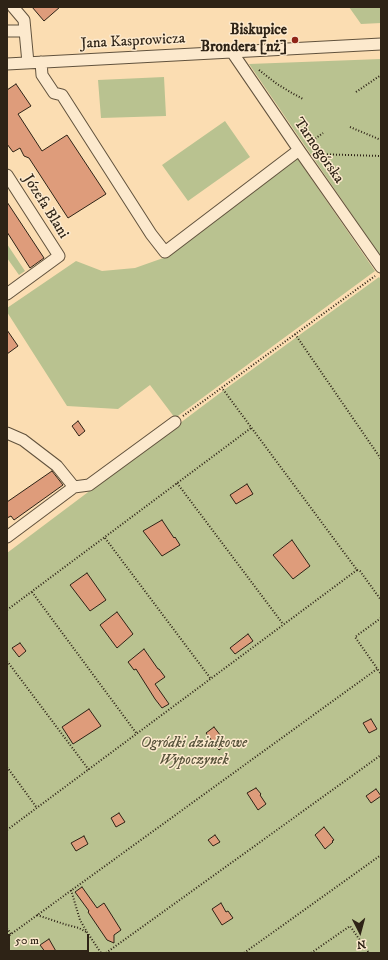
<!DOCTYPE html>
<meta charset="utf-8">
<style>
body{margin:0}
#map{position:relative;width:388px;height:960px;overflow:hidden;background:#fbddb2;font-family:"IM FELL DW Pica",serif}
canvas{display:block}
.frame{position:absolute;inset:0;border:8px solid #2e2316;pointer-events:none}
.north{position:absolute;left:340px;top:912px;width:40px;height:40px;-webkit-text-stroke:3px #fce9cd;paint-order:stroke;rotate:174deg;font-size:11px;font-weight:700;line-height:16px;text-align:center;color:#2e2316}
.north::after{content:'';display:block;margin:auto;width:14px;height:18px;background:#2e2316;clip-path:polygon(50% 0,100% 100%,50% 72%,0 100%)}
.scale{position:absolute;left:8px;top:934px;width:81px;height:18px;box-sizing:border-box;border:2px solid #2e2316;border-top:0;padding-left:5px;font-size:12px;line-height:14px;white-space:nowrap;color:#2e2316;-webkit-text-stroke:3px #fce9cd;paint-order:stroke}
</style>
<div id="map">
<canvas width="388" height="960"></canvas>
<div class="frame"></div>
<div class="north">N</div>
<div class="scale">50 m</div>
</div>
<script>
const c = document.querySelector('canvas').getContext('2d');
c.lineJoin = 'round';
function fillPath(path, color) {
  c.fillStyle = color;
  c.fill(path, 'evenodd');
}
function poly(rows) {
  const path = new Path2D();
  for (const r of rows) {
    path.moveTo(r[0], r[1]);
    for (let i = 2; i < r.length; i += 2) path.lineTo(r[i], r[i + 1]);
  }
  return path;
}
function stroke(path, color, width, dash) {
  c.strokeStyle = color;
  c.lineWidth = width;
  c.lineCap = dash ? 'butt' : 'round';
  c.setLineDash(dash || []);
  c.stroke(path);
}
function label(font, color, halo, rows, align = 'center') {
  c.font = font + ' "IM FELL DW Pica",serif';
  c.lineWidth = 3;
  c.setLineDash([]);
  c.textBaseline = 'middle';
  c.strokeStyle = halo;
  c.fillStyle = color;
  for (const [text, x, y, turn = 0] of rows) {
    c.save();
    c.translate(x, y);
    c.rotate((+turn || 0) * Math.PI / 180);
    c.textAlign = isNaN(turn) ? turn : align;
    if (halo) c.strokeText(text, 0, 0);
    c.fillText(text, 0, 0);
    c.restore();
  }
}
fillPath(poly([
 [349,7,381,7,381,23,361,24],
 [381,59,381,257,249,64],
 [164,77,166,116,101,118,98,80],
 [225,121,250,157,188,201,162,165],
 [297,158,375,271,175,418,150,385,118,409,67,406,7,312,7,308,76,261,102,271,135,268,166,257],
 [7,244,25,271,19,275,7,258],
 [379,277,381,280,381,953,7,953,7,553,224,390]
]), '#b9c290');
const building = poly([
 [32,7,60,7,44,21,32,7],
 [16,84,31,106,18,114,42,151,67,135,106,194,68,218,29,158,24,156,20,148,13,152,7,144,7,90,16,84],
 [7,202,44,258,30,268,7,232,7,202],
 [7,330,18,346,7,354,7,330],
 [78,421,85,431,79,436,72,426,78,421],
 [52,471,63,485,14,520,11,516,7,518,7,502,52,471],
 [247,484,253,494,236,504,230,495,247,484],
 [162,520,174,538,175,537,180,545,162,556,143,531,162,520],
 [292,540,310,566,293,579,273,555,292,540],
 [87,573,106,600,90,611,70,585,87,573],
 [117,612,133,634,117,648,100,625,117,612],
 [248,634,253,641,235,654,230,648,248,634],
 [20,643,26,651,19,657,12,648,20,643],
 [144,649,158,669,159,669,165,677,155,684,169,704,162,708,155,699,136,669,134,670,128,662,144,649],
 [89,709,101,726,73,744,62,727,89,709],
 [371,719,377,729,369,733,363,723,371,719],
 [214,727,227,744,219,750,206,733,214,727],
 [256,788,261,794,260,795,266,804,258,810,247,793,256,788],
 [376,789,381,796,371,803,366,796,376,789],
 [119,813,125,822,116,827,111,818,119,813],
 [324,827,334,840,332,841,333,842,325,849,315,835,324,827],
 [215,835,220,842,213,846,208,840,215,835],
 [84,836,88,844,76,851,71,843,84,836],
 [82,887,97,908,104,903,121,930,114,935,114,943,107,940,88,912,89,911,75,892,82,887],
 [221,903,226,912,228,911,233,918,222,925,212,909,221,903],
 [49,939,57,953,46,953,40,945,49,939]
]);
fillPath(building, '#de9c7b');
stroke(building, '#2e2316', 1);
const minor = poly([
 [13,7,24,20,28,63],
 [7,31,25,31],
 [232,52,299,150,381,267],
 [41,62,42,75,54,93,62,95,151,234,165,252,299,150],
 [7,64,381,44],
 [7,175,59,256,7,294],
 [7,433,23,440,57,466,74,487],
 [7,537,74,487,89,485,175,422]
]);
stroke(minor, '#61523d', 13);
stroke(poly([
 [259,70,277,84,292,93,303,99],
 [356,92,381,75],
 [350,127,381,140],
 [308,144,323,133],
 [315,154,381,156],
 [295,334,381,459],
 [183,416,375,276],
 [177,483,283,624],
 [105,538,211,679],
 [357,570,360,571,381,600],
 [32,592,137,734],
 [7,610,251,428],
 [381,618,355,637,381,674],
 [7,661,89,770],
 [7,767,37,808],
 [7,830,357,570,222,388],
 [71,890,80,920,87,932,101,953],
 [37,915,67,925,79,928,86,932],
 [7,928,11,934],
 [7,937,377,669],
 [106,953,381,755],
 [244,953,381,855],
 [311,953,350,926,369,953]
]), '#2e2316', 2, [1, 2]);
stroke(minor, '#fce9cd', 11);
for (const [x, y, r, color] of [
 [295,40,4,"#8f2418"]
]) {
  const dot = new Path2D();
  dot.arc(x, y, r, 0, 2 * Math.PI);
  c.fillStyle = color;
  c.fill(dot);
  stroke(dot, '#fce9cd', 1.5);
}
label('bold 15px', '#2e2316', '#fce9cd', [
 ["Biskupice",287,31],
 ["Brondera [nż]",287,48]
], 'right');
label('15px', '#2e2316', '#fce9cd', [
 ["Jana Kasprowicza",133,42,-3],
 ["Tarnogórska",318,151,55],
 ["Józefa Blani",45,207,58]
]);
label('italic 15px', '#58533b', '#fce9cd', [
 ["Ogródki działkowe",194,744],
 ["Wypoczynek",194,761]
]);
</script>
